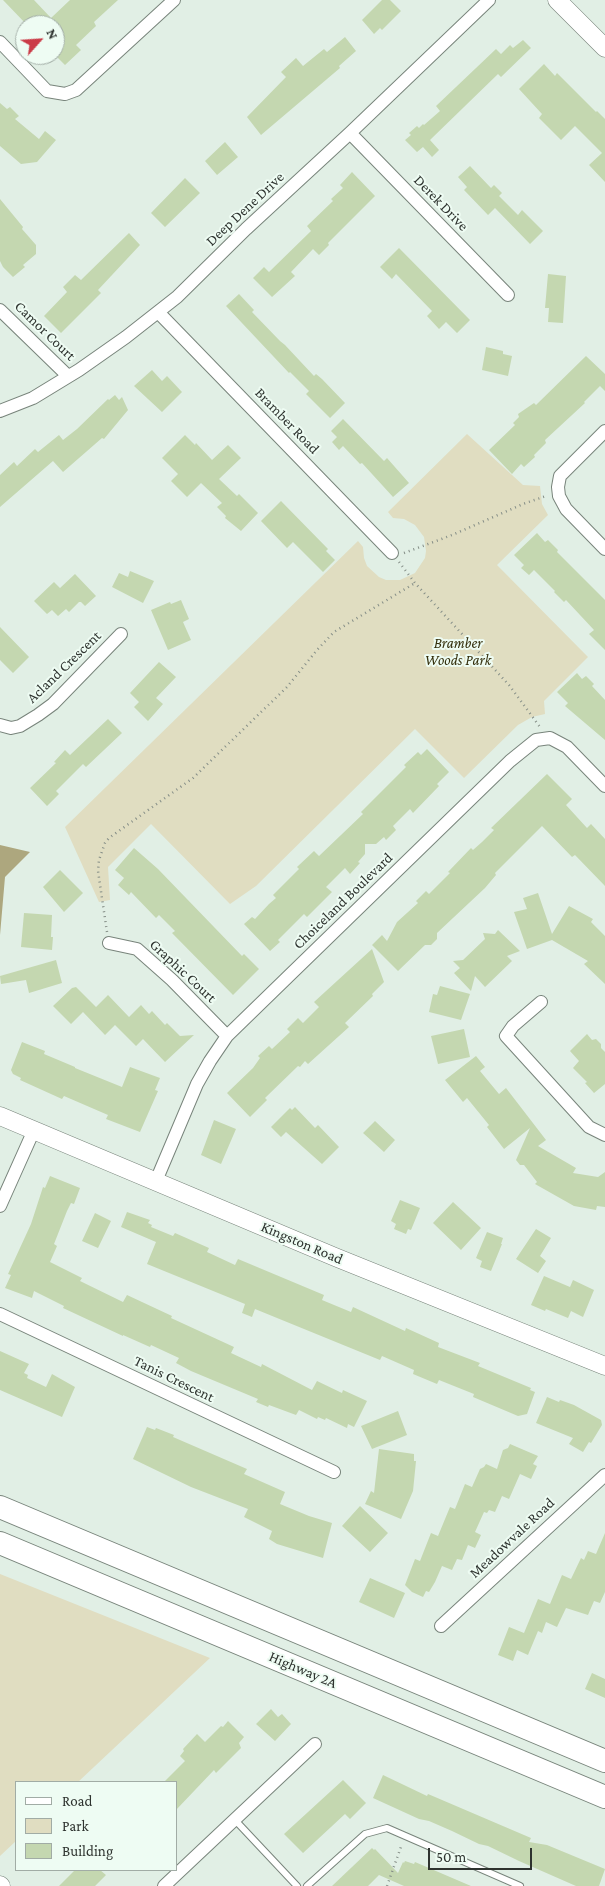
<!DOCTYPE html>
<style>
body{margin:0}
#map{position:relative;width:605px;height:1886px;overflow:hidden;background:#e1efe5;font-family:"Crimson Pro",serif}
canvas{display:block}
.legend{position:absolute;left:15px;top:1781px;width:162px;height:90px;box-sizing:border-box;background:#eefcf3;border:1px solid #a1aca5;margin:0;padding:6px 9px;list-style:none;font-size:15px;color:#2e332f}
.legend li{display:flex;align-items:center;gap:10px;height:25px}
.legend b{width:25px;border:1px solid #a1aca5}
.north{position:absolute;left:15px;top:15px;width:50px;height:50px;box-sizing:border-box;background:#eefcf3;border:1px solid #a1aca5;border-radius:50%;rotate:64deg;font-size:14px;font-weight:700;line-height:20px;text-align:center;color:#2e332f}
.north::after{content:'';display:block;margin:auto;width:18px;height:22px;background:#cb3b47;clip-path:polygon(50% 0,100% 100%,50% 72%,0 100%)}
.scale{position:absolute;left:428px;top:1848px;width:104px;height:22px;box-sizing:border-box;border:2px solid #2e332f;border-top:0;padding-left:6px;font-size:15px;line-height:18px;white-space:nowrap;color:#2e332f;-webkit-text-stroke:4px #eefcf3;paint-order:stroke}
</style>
<div id="map">
<canvas width="605" height="1886"></canvas>
<ul class="legend">
<li><b style="height:6px;background:#fff"></b>Road</li>
<li><b style="height:14px;background:#e0ddc1"></b>Park</li>
<li><b style="height:14px;background:#c4d7b0"></b>Building</li>
</ul>
<div class="north">N</div>
<div class="scale">50 m</div>
</div>
<script>
const c = document.querySelector('canvas').getContext('2d');
c.lineJoin = 'round';
function fillPath(path, color) {
  c.fillStyle = color;
  c.fill(path, 'evenodd');
}
function poly(rows) {
  const path = new Path2D();
  for (const r of rows) {
    path.moveTo(r[0], r[1]);
    for (let i = 2; i < r.length; i += 2) path.lineTo(r[i], r[i + 1]);
  }
  return path;
}
function stroke(path, color, width, dash) {
  c.strokeStyle = color;
  c.lineWidth = width;
  c.lineCap = dash ? 'butt' : 'round';
  c.setLineDash(dash || []);
  c.stroke(path);
}
function label(font, color, halo, rows, align = 'center') {
  c.font = font + ' "Crimson Pro",serif';
  c.lineWidth = 4;
  c.setLineDash([]);
  c.textBaseline = 'middle';
  c.strokeStyle = halo;
  c.fillStyle = color;
  for (const [text, x, y, turn = 0] of rows) {
    c.save();
    c.translate(x, y);
    c.rotate((+turn || 0) * Math.PI / 180);
    c.textAlign = isNaN(turn) ? turn : align;
    if (halo) c.strokeText(text, 0, 0);
    c.fillText(text, 0, 0);
    c.restore();
  }
}
fillPath(poly([
 [467,434,523,485,540,486,542,504,548,515,497,565,588,657,544,701,545,714,532,717,518,725,464,778,415,729,256,886,230,904,151,824,108,867,110,900,99,902,65,827,358,541,363,547,364,558,367,566,379,577,386,580,400,580,415,573,425,558,426,551,424,537,415,525,404,519,393,518,388,512],
 [0,1574,210,1658,78,1782,16,1782,16,1841,0,1856]
]), '#e0ddc1');
fillPath(poly([
 [0,845,30,852,5,877,0,935]
]), '#ada77e');
fillPath(poly([
 [3,0,34,0,51,18,70,0,118,0,94,22,96,26,76,45,81,50,65,65,55,55,55,25,27,25],
 [382,0,390,0,401,11,382,30,380,28,374,34,362,20],
 [345,37,356,51,339,66,340,68,261,135,247,117,286,77,281,72,296,58,303,66,324,49,327,52],
 [523,40,531,48,501,77,498,74,430,140,439,150,432,157,423,147,417,152,405,140,411,135,409,133,417,126,419,128,423,124,424,125,440,111,436,106,496,49,501,54,510,45,513,48],
 [544,64,555,76,557,73,596,112,597,111,605,119,605,182,589,165,602,153,575,126,561,140,539,118,542,114,519,89],
 [0,103,7,109,10,107,19,116,15,119,39,139,45,131,56,140,37,162,21,164,0,146],
 [225,142,238,157,217,175,205,161],
 [470,166,491,188,494,185,502,193,499,196,518,215,522,210,543,231,530,244,495,208,488,215,464,190,467,187,458,177],
 [352,172,375,196,328,243,329,245,319,255,313,249,291,272,295,276,272,297,253,278,264,267,269,272,311,231,307,226,333,201,331,199,343,188,340,185],
 [185,178,200,193,165,227,151,213],
 [0,199,23,227,22,229,36,245,36,254,23,265,25,267,13,277,3,267,0,261],
 [129,233,140,245,98,290,101,293,61,333,44,316,67,292,63,287,75,275,81,280],
 [399,248,470,320,457,333,446,322,439,329,427,316,432,311,396,274,392,279,380,267],
 [548,274,566,276,563,323,548,322,549,308,545,308],
 [239,294,254,310,252,312,280,341,285,345,314,376,316,374,322,379,345,403,330,418,306,394,309,391,290,372,289,373,226,306],
 [486,347,503,351,503,354,512,356,508,376,482,370],
 [586,356,605,374,605,391,600,386,584,402,585,403,545,440,546,443,534,455,535,457,524,467,521,464,512,474,489,450,515,425,513,423,519,417,518,414,534,403,536,405],
 [152,370,162,381,167,376,182,392,162,412,134,386],
 [115,395,119,400,122,397,128,410,104,439,102,438,63,472,53,461,0,507,0,475,14,462,17,466,35,449,38,452,59,435,63,440,77,429,108,399,109,400],
 [343,419,384,461,387,458,409,483,393,497,362,463,360,464,343,446,339,450,332,442,337,437,331,431],
 [185,435,195,445,196,443,212,460,228,445,241,458,219,479,237,496,239,494,258,513,241,531,225,518,226,516,217,507,222,503,201,483,187,497,171,481,178,474,162,458],
 [281,501,328,549,326,551,335,560,323,572,293,542,287,548,261,521],
 [537,533,545,542,548,540,558,550,557,552,605,600,605,650,589,634,594,630,566,600,564,602,554,592,555,591,534,570,529,575,521,568,524,565,514,555],
 [130,571,154,581,143,603,112,587,119,573,128,577],
 [75,574,96,596,85,606,81,602,79,602,69,612,66,609,58,616,52,610,47,614,34,601,54,582,60,588],
 [181,600,189,619,183,622,191,640,168,650,151,610,170,602,171,604],
 [0,627,29,657,13,673,0,660],
 [159,662,176,677,156,698,163,704,148,721,134,707,139,702,130,693],
 [577,673,582,679,586,676,594,684,592,686,605,700,605,740,565,706,568,703,557,692],
 [108,719,122,733,86,767,83,764,56,791,59,794,47,806,30,788,56,763,54,762,65,750,70,755],
 [427,749,449,772,437,784,439,786,413,813,410,809,393,826,396,830,386,840,384,837,376,844,365,844,365,854,358,862,360,863,350,874,345,868,326,887,332,892,307,917,304,914,278,940,280,942,270,951,244,924,252,917,255,919,269,904,276,898,273,895,299,869,297,867,314,851,319,856,363,814,361,812,406,767,404,765,418,752,421,755],
 [547,774,572,799,566,805,587,828,591,824,605,839,605,886,575,855,572,857,542,826,495,873,496,875,485,888,437,933,437,939,431,945,425,945,398,971,372,945,382,935,387,941,397,922,418,903,416,901,426,891,429,894,450,873,448,872,471,848,473,850,482,842,494,830,491,828],
 [134,848,158,869,242,956,244,954,259,969,233,995,172,933,175,931,159,915,156,918,131,892,129,895,118,885,124,878,115,870],
 [60,870,83,893,64,912,43,887],
 [538,893,552,934,569,906,593,919,591,922,605,936,605,984,584,964,588,961,552,940,527,949,514,912,527,909,523,898],
 [24,913,52,915,51,937,53,937,52,950,21,947],
 [498,930,520,951,507,956,512,961,485,987,475,976,471,991,454,973,460,968,453,961,463,960,485,939,483,933,495,934],
 [372,949,384,982,372,994,373,996,345,1023,349,1027,308,1064,305,1061,300,1067,298,1066,265,1098,267,1100,250,1117,227,1093,253,1068,260,1058,258,1056,269,1046,272,1049,290,1032,287,1029,298,1018,303,1023,319,1007,314,1002],
 [56,960,62,983,29,993,26,980,1,984,0,976],
 [440,986,470,994,461,1020,429,1012,433,994,437,995],
 [76,987,96,1007,108,995,129,1017,141,1005,149,1014,152,1011,165,1025,167,1023,180,1036,194,1035,165,1062,143,1039,136,1046,115,1025,105,1035,83,1012,71,1024,53,1006,72,988],
 [464,1029,470,1057,438,1064,431,1036],
 [587,1034,592,1040,596,1039,601,1044,601,1048,605,1052,605,1084,594,1093,585,1083,587,1082,573,1068,579,1061,570,1051],
 [22,1042,45,1051,44,1054,75,1067,75,1068,122,1087,130,1067,160,1078,155,1090,158,1091,140,1132,106,1119,108,1115,64,1096,62,1099,20,1080,21,1078,13,1074,11,1070],
 [476,1056,485,1067,480,1071,499,1094,506,1088,546,1140,538,1146,576,1168,573,1173,598,1177,605,1172,605,1207,597,1206,596,1210,574,1206,535,1184,537,1182,524,1165,520,1165,516,1160,530,1128,504,1149,487,1127,489,1125,467,1098,463,1102,445,1080],
 [295,1107,315,1128,318,1125,339,1147,322,1164,286,1132,281,1137,271,1127,290,1108,292,1110],
 [214,1120,236,1129,221,1164,201,1155],
 [375,1121,395,1140,384,1152,363,1133],
 [50,1176,80,1188,74,1204,71,1203,67,1211,54,1244,57,1246,50,1262,82,1278,80,1281,123,1302,127,1295,172,1316,171,1318,234,1347,231,1353,261,1367,262,1364,312,1390,317,1381,342,1393,343,1390,367,1401,354,1427,348,1424,347,1428,326,1418,325,1420,318,1417,317,1419,299,1410,296,1415,269,1405,268,1407,256,1402,258,1399,191,1371,176,1363,179,1358,151,1345,150,1347,123,1335,123,1336,63,1308,64,1306,34,1291,32,1298,5,1288,11,1275,8,1274,31,1224,43,1187,45,1188],
 [400,1200,420,1208,411,1230,408,1229,406,1234,394,1229,396,1224,391,1221],
 [453,1202,481,1228,461,1250,433,1223],
 [127,1212,150,1220,148,1223,152,1225,151,1227,173,1236,175,1233,209,1248,207,1252,235,1265,238,1259,324,1295,322,1300,351,1312,353,1307,405,1331,406,1328,439,1343,438,1347,480,1363,478,1366,531,1388,530,1390,535,1392,527,1414,518,1416,473,1397,474,1394,439,1380,437,1384,413,1374,414,1370,382,1356,380,1360,255,1309,252,1317,242,1313,245,1304,147,1264,156,1242,121,1227],
 [95,1213,111,1221,98,1248,82,1241],
 [536,1229,551,1238,540,1256,546,1261,538,1273,516,1259],
 [487,1232,503,1238,501,1244,502,1244,491,1271,480,1267,482,1261,476,1258],
 [544,1276,570,1287,573,1280,594,1290,583,1317,571,1311,568,1318,546,1309,545,1311,531,1305],
 [0,1351,29,1364,24,1373,28,1375,27,1378,46,1387,52,1374,75,1387,62,1417,0,1390],
 [547,1397,559,1402,560,1400,574,1405,601,1420,602,1425,591,1443,589,1442,583,1452,569,1444,573,1438,536,1423],
 [398,1411,407,1435,372,1449,361,1426],
 [147,1427,155,1430,156,1428,174,1435,173,1437,247,1469,244,1474,285,1492,280,1504,309,1516,332,1523,323,1558,277,1544,269,1539,272,1531,244,1517,248,1509,191,1487,133,1459],
 [510,1444,538,1456,533,1464,537,1466,531,1479,520,1474,509,1499,502,1496,495,1512,489,1510,487,1513,484,1512,475,1532,481,1535,475,1548,468,1545,462,1560,457,1559,452,1570,442,1566,435,1582,429,1592,426,1591,423,1597,412,1592,405,1585,415,1559,420,1561,431,1533,438,1536,450,1507,455,1509,465,1484,472,1487,480,1469,484,1467,486,1464,497,1469,503,1450,508,1448],
 [379,1449,414,1454,414,1461,416,1461,413,1491,401,1519,365,1504,371,1491,374,1493],
 [360,1506,388,1533,370,1552,342,1526],
 [605,1533,605,1592,600,1603,594,1601,588,1615,566,1608,557,1627,546,1622,542,1633,538,1631,528,1655,517,1650,513,1661,498,1655,509,1627,524,1633,538,1599,550,1604,562,1575,571,1579,581,1558,584,1560,588,1551,596,1554],
 [370,1578,405,1593,394,1618,359,1602],
 [592,1673,605,1679,605,1698,585,1689],
 [271,1709,278,1717,282,1714,291,1724,275,1741,256,1724],
 [228,1721,244,1737,239,1743,241,1748,216,1773,214,1770,176,1810,176,1782,164,1782,185,1761,180,1756,184,1751,183,1749,197,1734,205,1742,221,1726,223,1727],
 [383,1775,427,1796,428,1794,531,1838,529,1842,547,1845,605,1869,599,1886,576,1886,519,1861,488,1846,479,1844,452,1831,429,1821,419,1819,373,1798],
 [343,1780,366,1803,350,1819,345,1814,303,1853,284,1834],
 [372,1848,374,1850,375,1849,398,1873,403,1862,404,1863,405,1861,414,1864,415,1862,471,1886,404,1886,379,1875,368,1886,332,1886],
 [75,1870,100,1870,106,1875,95,1886,59,1886]
]), '#c4d7b0');
const lane = poly([
 [235,1820,297,1886],
 [307,1886,365,1834,387,1828,520,1886]
]);
const street = poly([
 [0,42,47,91,65,94,76,90,174,0],
 [350,133,508,295],
 [0,310,68,376],
 [158,312,392,553],
 [0,411,33,398,79,370,126,337,177,297,246,229,350,133,489,0],
 [605,431,560,476,558,487,559,496,566,509,605,549],
 [0,725,11,728,20,726,38,715,53,704,121,634],
 [109,943,137,949,172,980,227,1036],
 [541,1002,513,1026,506,1036,589,1127,605,1135],
 [156,1181,197,1084,210,1061,227,1036,510,761,536,740,550,738,567,747,605,786],
 [0,1206,34,1130],
 [0,1314,334,1472],
 [441,1626,605,1475],
 [164,1886,315,1744]
]);
const secondary = poly([
 [557,0,605,48],
 [0,1116,335,1257,605,1366],
 [0,1885,1,1886]
]);
const highway = poly([
 [0,1507,605,1761],
 [0,1543,605,1797]
]);
stroke(lane, '#78847b', 8);
stroke(street, '#78847b', 14);
stroke(secondary, '#78847b', 19);
stroke(highway, '#78847b', 24);
stroke(poly([
 [404,553,452,535,523,504,546,496],
 [399,562,415,583,509,685,540,727],
 [107,932,98,871,99,860,105,843,109,838,193,778,287,687,317,650,334,632,415,583],
 [387,1886,402,1844]
]), '#858e87', 2.5, [1, 4]);
stroke(lane, '#fff', 6);
stroke(street, '#fff', 12);
stroke(secondary, '#fff', 18);
stroke(highway, '#fff', 22);
label('15px', '#2e332f', '#eefcf3', [
 ["Derek Drive",441,203,46],
 ["Deep Dene Drive",245,209,-43],
 ["Camor Court",45,331,44],
 ["Bramber Road",287,421,46],
 ["Acland Crescent",64,667,-44],
 ["Choiceland Boulevard",343,901,-44],
 ["Graphic Court",183,971,43],
 ["Kingston Road",302,1243,23],
 ["Tanis Crescent",174,1379,26],
 ["Meadowvale Road",512,1538,-43],
 ["Highway 2A",303,1670,23]
]);
label('italic 15px', '#342f0c', '#eefcf3', [
 ["Bramber",458,643],
 ["Woods Park",458,660]
]);
</script>
